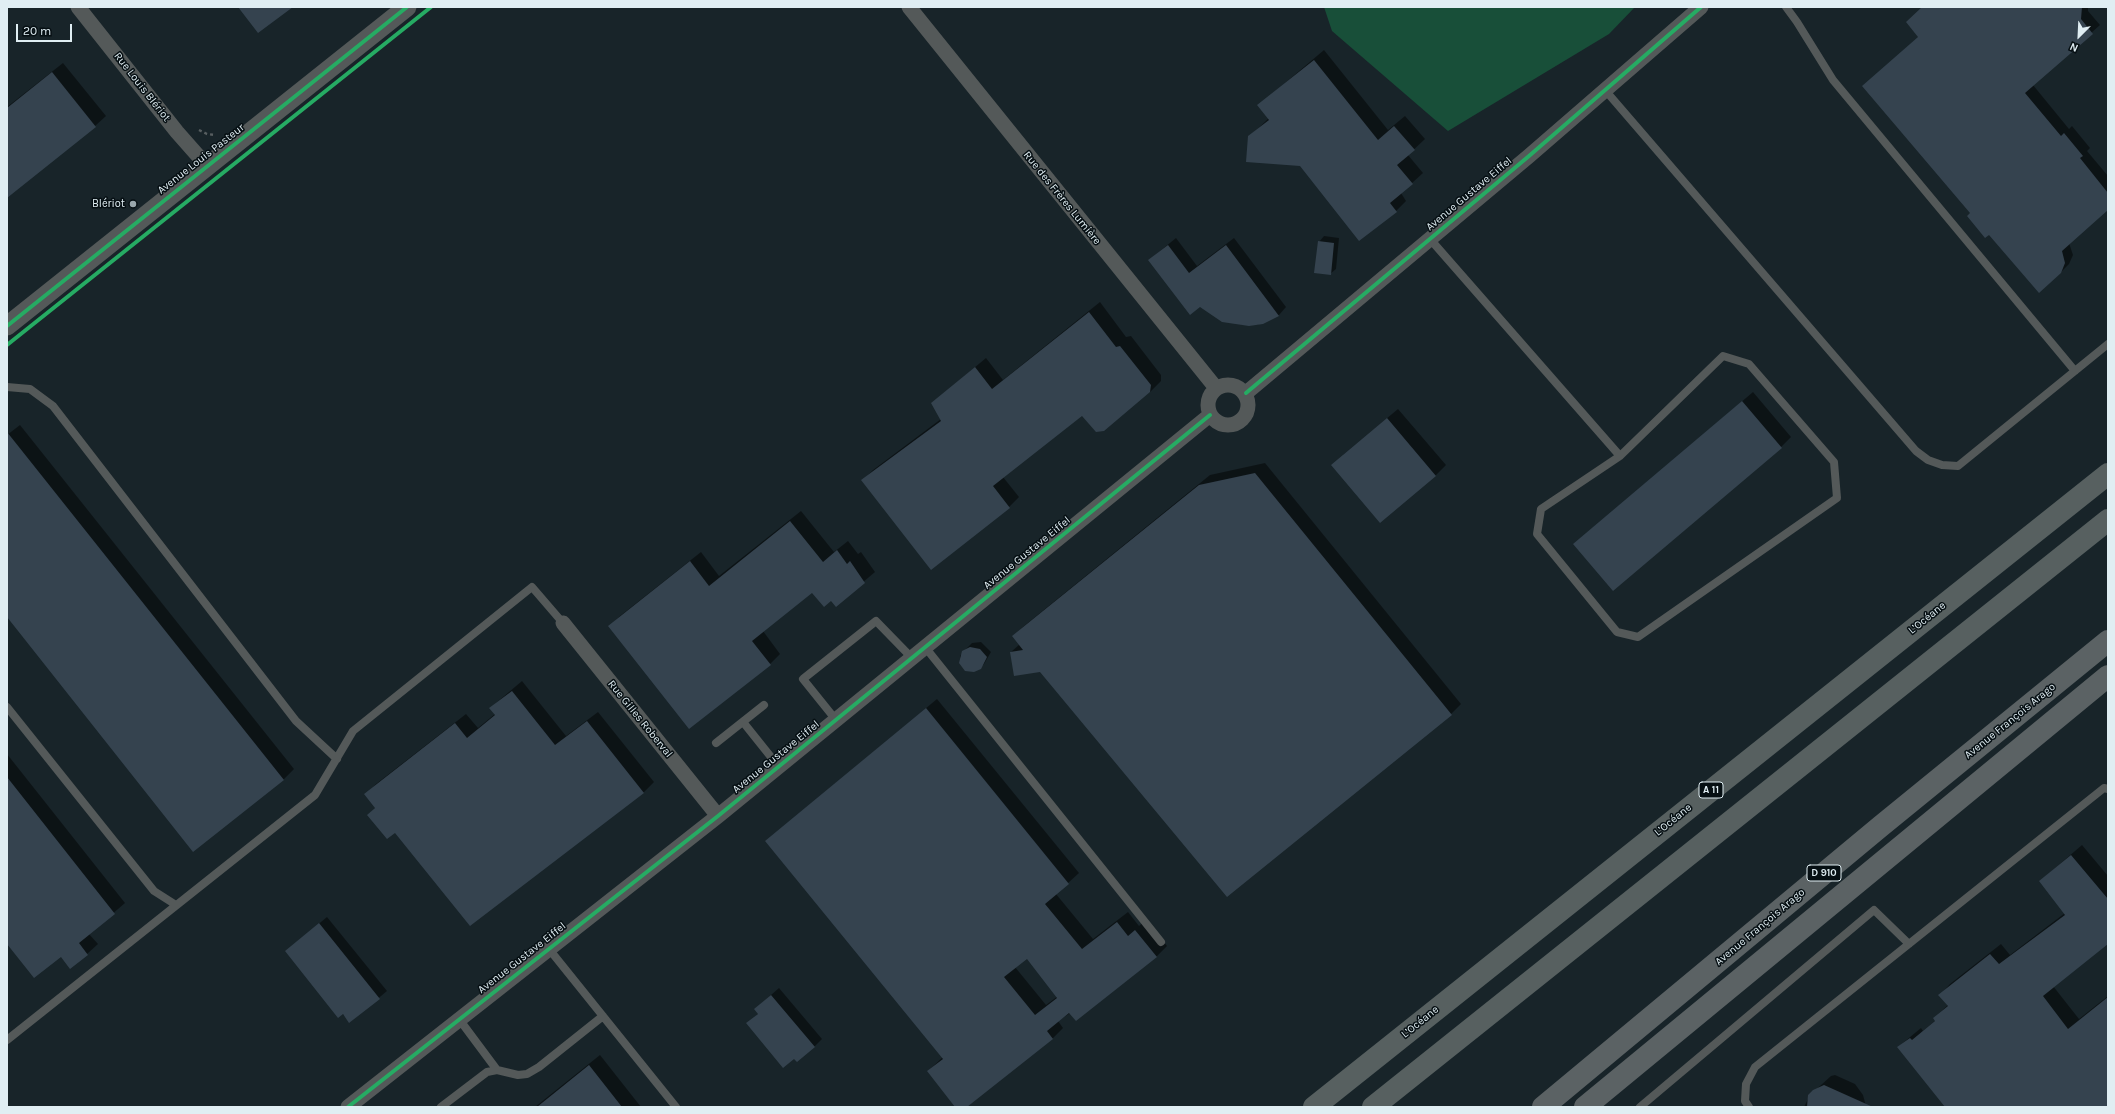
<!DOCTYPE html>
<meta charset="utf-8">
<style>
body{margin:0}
#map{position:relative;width:2115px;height:1114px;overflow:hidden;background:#182429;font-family:Karla,sans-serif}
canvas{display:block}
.frame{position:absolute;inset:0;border:8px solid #e0eef3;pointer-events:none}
.north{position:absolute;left:2059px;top:16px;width:40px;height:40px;-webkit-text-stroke:3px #060f13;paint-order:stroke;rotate:204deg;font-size:11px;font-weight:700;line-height:16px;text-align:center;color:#e0eef3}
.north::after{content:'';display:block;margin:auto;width:14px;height:18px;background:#e0eef3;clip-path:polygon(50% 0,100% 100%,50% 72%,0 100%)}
.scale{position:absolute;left:16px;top:24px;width:56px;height:18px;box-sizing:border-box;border:2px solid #e0eef3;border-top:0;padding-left:5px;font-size:12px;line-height:14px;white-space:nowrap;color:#e0eef3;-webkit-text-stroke:3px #060f13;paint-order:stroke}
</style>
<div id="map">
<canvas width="2115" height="1114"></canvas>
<div class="frame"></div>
<div class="north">N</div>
<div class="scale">20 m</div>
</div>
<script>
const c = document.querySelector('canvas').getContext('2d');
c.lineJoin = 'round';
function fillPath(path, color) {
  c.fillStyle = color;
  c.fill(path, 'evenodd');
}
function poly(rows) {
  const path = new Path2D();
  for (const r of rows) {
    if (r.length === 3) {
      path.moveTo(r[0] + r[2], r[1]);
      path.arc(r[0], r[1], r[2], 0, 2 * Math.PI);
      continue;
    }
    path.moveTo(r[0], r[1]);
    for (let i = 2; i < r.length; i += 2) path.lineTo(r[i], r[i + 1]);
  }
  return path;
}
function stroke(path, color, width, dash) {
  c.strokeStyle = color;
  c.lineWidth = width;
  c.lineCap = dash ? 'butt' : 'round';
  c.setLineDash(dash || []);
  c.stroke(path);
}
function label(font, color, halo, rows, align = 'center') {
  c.font = font + ' Karla,sans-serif';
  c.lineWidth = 3;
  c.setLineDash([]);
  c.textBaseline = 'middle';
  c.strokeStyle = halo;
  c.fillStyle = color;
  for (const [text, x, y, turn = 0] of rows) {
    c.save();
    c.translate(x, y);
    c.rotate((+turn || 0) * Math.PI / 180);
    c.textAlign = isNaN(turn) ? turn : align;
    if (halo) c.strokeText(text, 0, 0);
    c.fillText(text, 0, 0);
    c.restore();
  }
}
fillPath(poly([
 [1324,7,1635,7,1609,34,1448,131,1332,31]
]), '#184f39');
fillPath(poly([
 [1923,7,2088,7,2088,11,2100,25,2033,85,2069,129,2072,126,2090,148,2087,151,2108,176,2108,209,2069,243,2073,255,2069,264,2061,272,1972,213,1863,86,1919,37],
 [1324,50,1388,130,1405,116,1425,139,1408,155,1423,173,1401,193,1406,201,1396,211,1300,165,1249,137,1269,118,1259,105],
 [63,63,106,116,95,126,7,196,7,107],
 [1324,236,1339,238,1336,269,1330,274,1319,242],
 [1176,238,1197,266,1234,238,1286,307,1279,315,1257,325,1242,325,1149,260],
 [1100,302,1126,337,1131,336,1161,375,1161,381,1150,392,1082,415,1003,477,1019,497,1009,507,863,480,873,470,941,419,932,403,986,358,1003,380],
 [1753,392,1791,437,1781,447,1575,544],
 [1398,409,1446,465,1435,476,1343,455],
 [20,425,294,769,283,780,7,616,7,435],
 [1265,463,1461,704,1451,714,1041,671,1011,652,1020,644,1013,636,1024,626,1210,475],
 [801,511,834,552,848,541,858,554,861,552,875,572,836,605,832,600,812,591,763,631,780,654,770,664,610,626,620,616,701,552,719,576],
 [981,642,991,652,984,664,979,669,961,665,960,656,966,649,972,643],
 [522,681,566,736,598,712,654,782,644,792,470,925,395,831,368,815,376,807,366,794,376,784,466,714,478,728,495,714,490,708],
 [937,699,1079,873,1056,894,1093,939,1128,912,1139,926,1146,920,1167,946,1156,957,1058,1021,1063,1028,1053,1038,966,1107,957,1107,928,1071,943,1057,766,841],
 [1028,957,1058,996,1046,1005,1015,967],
 [7,754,125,903,89,934,98,944,87,954,61,956,7,942],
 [2082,845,2108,876,2108,943,2053,986,2079,1019,2108,996,2108,1107,1946,1107,1898,1047,1921,1028,1923,1031,1936,1020,1934,1018,1948,1005,1940,995,1950,984,2001,944,2010,955,2065,913,2040,881],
 [327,917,387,991,350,1022,286,951],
 [779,988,822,1039,814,1047,795,1058,748,1023,759,1013,755,1009],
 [600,1055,641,1107,535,1107],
 [1835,1075,1855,1084,1863,1095,1866,1106,1877,1107,1804,1107,1810,1095,1831,1076]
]), '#0007');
fillPath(poly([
 [238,7,293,7,258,33],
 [1922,7,2082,7,2081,19,2093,34,2025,93,2061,136,2064,133,2083,156,2080,158,2108,193,2108,210,2062,251,2065,263,2061,273,2039,293,1989,235,1985,238,1967,216,1970,213,1862,86,1918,37,1906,22],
 [1314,60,1378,140,1394,126,1415,150,1397,165,1413,184,1390,203,1397,212,1359,241,1300,166,1246,162,1248,136,1269,120,1257,105],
 [52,72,96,127,7,198,7,108],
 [1318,241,1334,243,1331,275,1314,273],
 [1168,245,1189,273,1226,245,1279,316,1263,324,1249,326,1222,322,1200,307,1190,315,1148,260],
 [1089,312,1116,347,1120,346,1151,385,1150,392,1104,431,1096,432,1082,416,993,486,1010,508,931,570,861,480,941,421,931,403,975,367,992,389],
 [1742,401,1782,448,1613,591,1573,544],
 [1387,418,1436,476,1380,523,1331,465],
 [7,432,284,780,193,852,7,617],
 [1255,473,1452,715,1227,897,1040,672,1014,676,1010,652,1023,650,1012,636,1199,485],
 [790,521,823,562,837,550,847,564,850,561,865,583,836,607,831,601,824,607,812,593,752,641,771,665,689,729,608,626,690,561,709,586],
 [970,647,980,649,987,657,981,669,974,672,965,671,959,663,962,651],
 [512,691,555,745,587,721,644,793,470,926,395,833,387,839,367,815,375,808,364,794,455,723,467,738,495,715,489,708],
 [926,708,1069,884,1045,904,1082,949,1117,922,1128,936,1135,930,1157,957,1076,1021,1069,1013,1047,1031,1053,1039,967,1107,955,1107,927,1071,943,1059,765,841],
 [1027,959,1057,998,1035,1015,1004,977],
 [7,777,115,914,79,943,88,955,70,969,61,957,34,978,7,944],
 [2071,855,2108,899,2108,944,2043,996,2068,1029,2108,997,2108,1107,1945,1107,1897,1047,1910,1038,1912,1040,1935,1021,1933,1018,1948,1006,1938,995,1990,954,1999,964,2065,915,2039,881],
 [319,923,380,999,349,1023,343,1014,338,1018,285,951],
 [771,995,815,1047,797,1062,794,1059,783,1068,746,1023,758,1014,754,1009],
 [589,1065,622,1107,537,1107],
 [1824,1085,1873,1107,1807,1107,1808,1095,1813,1090]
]), '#35434f');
stroke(poly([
 [199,130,207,134,215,135]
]), '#575e60', 2.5, [3, 3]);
stroke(poly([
 [1786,7,1797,22,1833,80,2075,371],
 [1605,90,1916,451,1928,460,1942,465,1958,466,2108,344],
 [1430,239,1620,456,1541,509,1537,534,1617,632,1638,637,1837,498,1834,462,1749,364,1723,356,1620,456],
 [7,387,30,389,53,406,296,721,337,759],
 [925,647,1161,942],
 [7,707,154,891,176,905],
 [836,720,803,679,876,621,912,658],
 [743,722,779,767],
 [716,743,764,705],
 [549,949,676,1107],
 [459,1019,497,1070],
 [7,1040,315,795,353,731,532,587,563,623],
 [441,1107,487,1072,497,1070,518,1075,527,1074,539,1067,603,1016],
 [1640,1107,1874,910,1909,944],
 [1749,1107,1745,1101,1746,1084,1755,1067,2104,788,2108,789]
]), '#545959', 8);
stroke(poly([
 [78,7,177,132,207,166],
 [909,7,1216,388],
 [1228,405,20],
 [1246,393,1529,156,1701,7],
 [563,623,718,816],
 [348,1107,718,816,1210,415]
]), '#545959', 15);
stroke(poly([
 [7,326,407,7]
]), '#545959', 19);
stroke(poly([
 [1543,1107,1881,826,2108,641],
 [1585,1107,2108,676]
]), '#5b6264', 22);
stroke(poly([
 [1314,1107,2108,474],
 [1373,1107,2108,520]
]), '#576060', 22);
stroke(poly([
 [7,326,407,7],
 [7,345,431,7],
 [1246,393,1529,156,1701,7],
 [348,1107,718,816,1210,415]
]), '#26ab63', 4);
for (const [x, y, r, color] of [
 [133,204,4,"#9aa7ac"]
]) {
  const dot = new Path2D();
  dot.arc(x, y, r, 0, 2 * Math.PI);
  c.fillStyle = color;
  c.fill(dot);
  stroke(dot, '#060f13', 1.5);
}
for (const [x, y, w] of [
 [1711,790,24],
 [1824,873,34]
]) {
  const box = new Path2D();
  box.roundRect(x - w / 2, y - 8, w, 16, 3);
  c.fillStyle = '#060f13';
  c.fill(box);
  stroke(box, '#e0eef3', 1);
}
label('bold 10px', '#e0eef3', null, [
 ["A 11",1711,790],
 ["D 910",1824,873]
]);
label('11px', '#e0eef3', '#060f13', [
 ["Rue Louis Blériot",142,87,52],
 ["Avenue Louis Pasteur",201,159,-38],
 ["Avenue Gustave Eiffel",1469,194,-40],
 ["Rue des Frères Lumière",1062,198,51],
 ["Avenue Gustave Eiffel",1027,553,-39],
 ["L’Océane",1927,618,-39],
 ["Rue Gilles Roberval",640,719,51],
 ["Avenue François Arago",2010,721,-39],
 ["Avenue Gustave Eiffel",776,757,-39],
 ["L’Océane",1673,820,-39],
 ["Avenue François Arago",1760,927,-40],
 ["Avenue Gustave Eiffel",522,958,-38],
 ["L’Océane",1420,1022,-39]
]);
label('11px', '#e0eef3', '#060f13', [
 ["Blériot",125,204]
], 'right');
</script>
